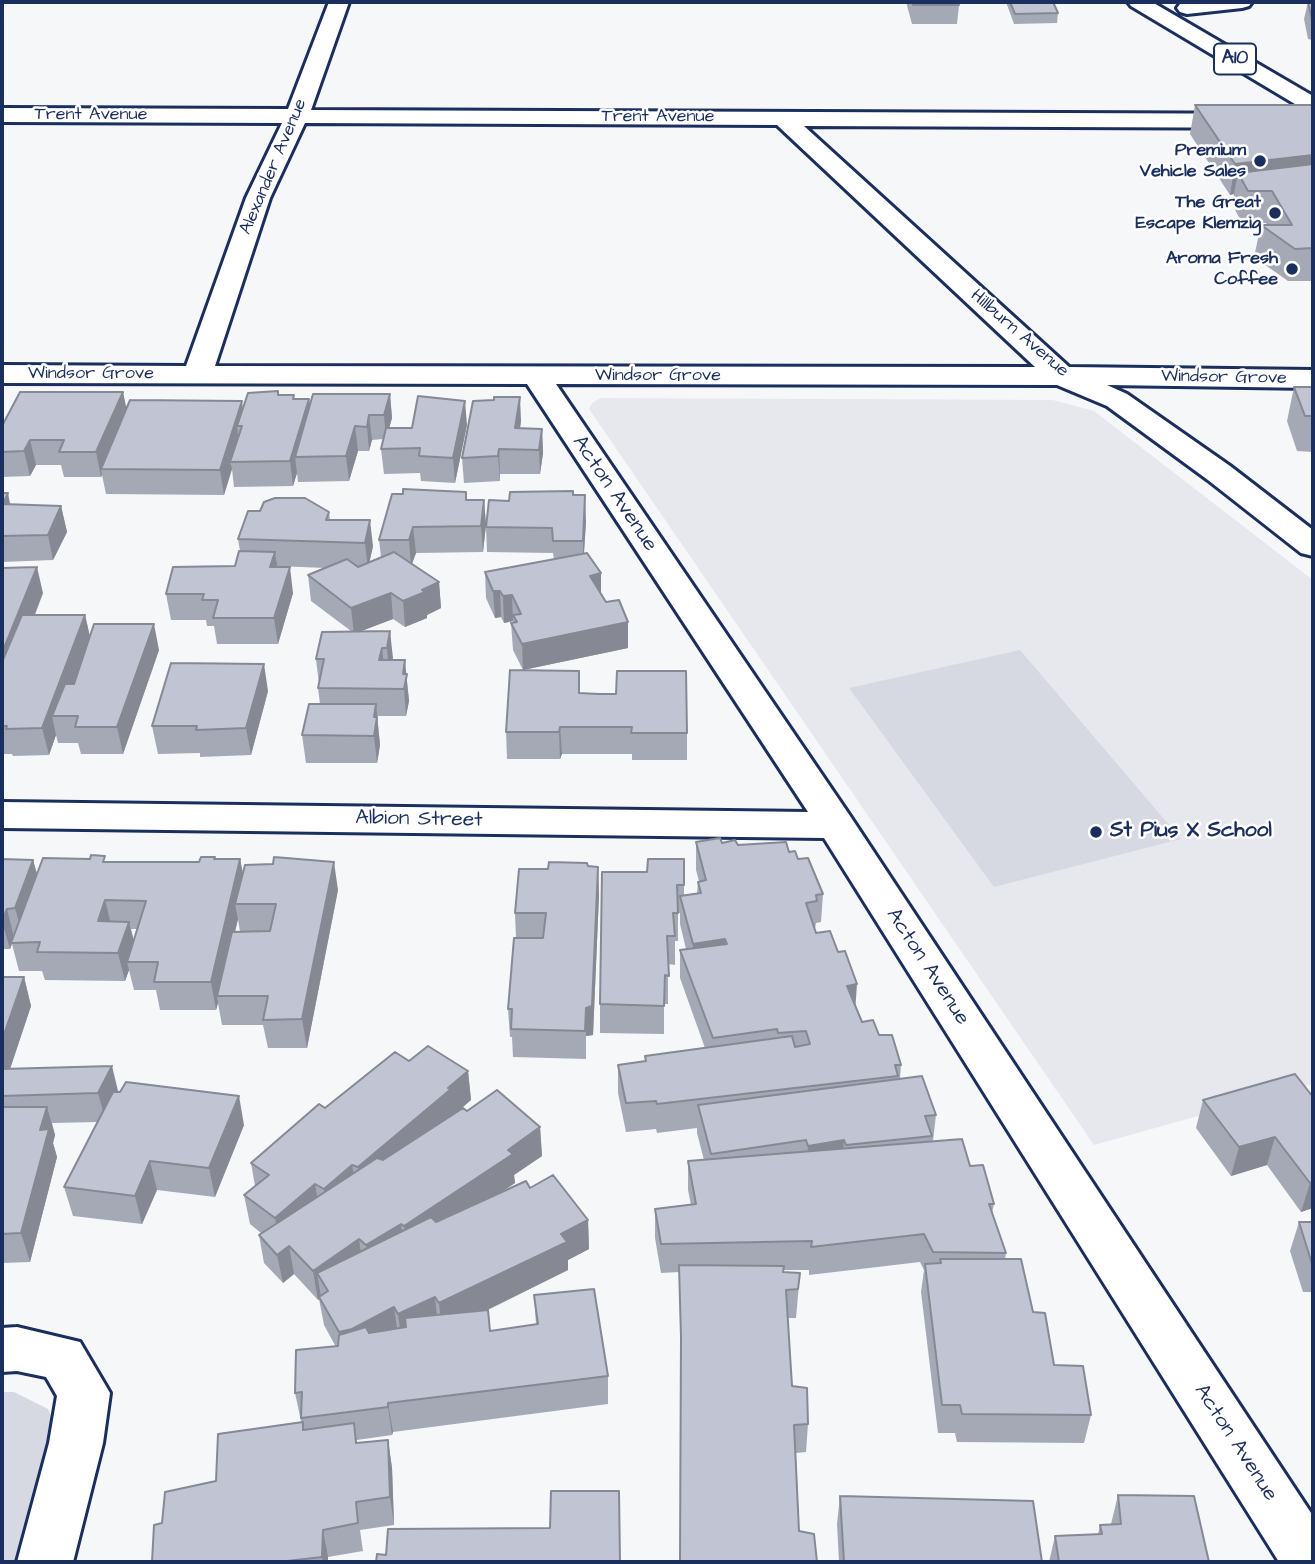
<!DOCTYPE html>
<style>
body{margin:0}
#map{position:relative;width:1315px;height:1564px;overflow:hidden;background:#f6f7f9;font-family:"Architects Daughter",sans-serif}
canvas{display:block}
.frame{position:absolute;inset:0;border:4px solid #1b2f5e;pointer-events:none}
</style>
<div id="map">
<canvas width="1315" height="1564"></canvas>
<div class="frame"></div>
</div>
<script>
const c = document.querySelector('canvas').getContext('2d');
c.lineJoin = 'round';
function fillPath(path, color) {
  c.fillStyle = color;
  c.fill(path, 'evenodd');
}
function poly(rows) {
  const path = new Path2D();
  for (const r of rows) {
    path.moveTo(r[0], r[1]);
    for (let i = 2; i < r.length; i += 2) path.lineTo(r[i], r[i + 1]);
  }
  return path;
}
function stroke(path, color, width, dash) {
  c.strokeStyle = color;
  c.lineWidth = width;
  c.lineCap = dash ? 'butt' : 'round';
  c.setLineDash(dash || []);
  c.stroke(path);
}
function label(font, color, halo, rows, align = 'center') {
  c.font = font + ' "Architects Daughter",sans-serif';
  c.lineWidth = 5;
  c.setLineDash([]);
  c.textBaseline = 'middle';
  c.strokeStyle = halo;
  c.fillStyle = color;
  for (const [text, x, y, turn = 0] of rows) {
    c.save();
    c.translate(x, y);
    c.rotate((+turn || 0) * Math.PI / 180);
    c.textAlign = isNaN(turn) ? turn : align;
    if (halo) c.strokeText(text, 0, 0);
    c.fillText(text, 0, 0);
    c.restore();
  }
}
fillPath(poly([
 [601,398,1053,400,1094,411,1313,580,1313,1084,1094,1145,589,409,592,403]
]), '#e6e8ee');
fillPath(poly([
 [1020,650,1181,839,994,887,849,688],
 [2,1392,14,1392,48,1409,59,1436,28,1562,2,1562]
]), '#d6d9e2');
const minor = poly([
 [329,2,349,2,311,110,1313,114,1313,128,804,126,1069,367,1313,370,1313,388,1107,385,1127,394,1230,466,1313,530,1313,556,1301,553,1208,480,1107,406,1057,385,556,384,850,816,1313,1516,1313,1562,1279,1562,824,838,2,828,2,802,808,812,527,384,2,383,2,365,186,366,246,198,282,123,2,122,2,108,288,109,329,2],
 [305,123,777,125,1035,367,215,366,270,198,305,123],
 [1187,2,1252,2,1249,6,1242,8,1187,14,1180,12,1177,8,1180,4,1187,2],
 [17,1327,80,1342,110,1393,103,1443,73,1562,17,1562,49,1443,57,1396,46,1377,17,1371,2,1372,2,1328,17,1327]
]);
const trunk = poly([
 [1128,2,1152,2,1313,96,1313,112,1305,110,1131,6,1128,2]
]);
stroke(minor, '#1b2f5e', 6);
stroke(trunk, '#1b2f5e', 6);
fillPath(minor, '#fff');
fillPath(trunk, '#fff');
fillPath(poly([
 [906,2,958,2,959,5,957,24,912,24],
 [1006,2,1053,2,1058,13,1057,23,1014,24],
 [1308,2,1313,2,1313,40,1308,39,1304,19],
 [1195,105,1313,105,1313,281,1288,281,1254,257,1261,225,1267,225,1266,223,1242,223,1232,204,1234,194,1230,195,1190,134],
 [1294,387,1313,387,1313,452,1297,451,1287,421],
 [123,392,126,410,243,408,278,395,294,399,309,399,310,405,390,394,392,418,389,428,412,428,467,425,455,483,421,481,420,473,384,474,381,449,383,439,372,440,369,451,358,451,349,481,298,482,297,473,293,486,234,487,232,469,224,495,106,494,102,475,101,477,64,477,61,465,36,465,30,476,2,477,2,426],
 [494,400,521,421,520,428,542,429,543,453,540,474,500,474,500,481,464,483,462,458],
 [573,491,573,495,586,521,584,554,601,573,601,594,628,648,523,670,579,671,580,693,687,733,687,760,632,760,632,754,562,754,560,759,507,759,506,732,523,670,513,650,511,623,513,623,513,621,504,623,501,617,495,618,486,598,485,572,554,559,553,553,487,552,486,527,509,501],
 [2,493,10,504,61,506,67,532,53,560,2,562],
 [467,500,484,500,486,525,483,552,416,553,412,564,439,582,441,608,427,615,427,618,405,627,393,619,360,631,390,631,392,660,406,674,409,701,406,716,377,716,380,745,377,763,306,763,302,735,320,704,318,688,319,684,316,659,351,631,311,601,308,575,326,568,277,566,293,593,278,644,217,644,214,626,207,626,206,620,171,620,166,594,235,566,240,551,238,539,329,512,330,520,373,546,369,563,381,557,379,540],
 [2,568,43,593,35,615,85,615,90,637,159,650,123,754,81,754,78,743,58,743,56,735,49,755,13,756,12,754,2,754],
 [268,691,251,755,200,757,200,753,158,754,152,726],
 [696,842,722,843,789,852,798,859,823,894,821,922,816,923,815,929,855,1007,862,1022,879,1035,901,1065,900,1079,936,1115,933,1141,970,1166,994,1204,992,1213,1006,1253,1005,1259,1033,1312,1054,1365,1091,1415,1084,1443,957,1442,955,1433,938,1433,921,1292,924,1270,920,1262,809,1275,809,1270,784,1270,784,1272,800,1273,796,1318,787,1318,792,1386,808,1424,806,1452,796,1453,799,1531,817,1562,681,1366,679,1272,661,1273,655,1238,655,1209,691,1205,688,1190,688,1161,704,1160,697,1133,697,1128,657,1133,656,1129,626,1132,618,1093,618,1065,645,1061,705,1048,680,978,680,950,686,949,680,924,680,913,678,913,678,941,675,941,675,965,668,964,668,1004,664,1004,664,1034,600,1033,600,1004,647,872,684,859,684,895,697,893,698,882,699,881,696,870],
 [215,857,215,859,240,859,243,873,338,890,307,1048,268,1048,263,1025,222,1025,218,1003,216,1010,160,1010,156,990,134,990,129,970,125,981,45,980,42,971,19,971,12,944,10,949,2,949,2,859,33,860,37,874,106,862,199,862],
 [238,919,240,932,235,932],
 [131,929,137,929,134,941],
 [588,866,598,867,599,895,593,1035,586,1036,586,1059,513,1057,512,1037,510,1037,508,1009,516,938,515,913,548,869],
 [2,977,24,977,31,1006,10,1069,119,1092,244,1125,215,1197,157,1190,142,1224,73,1216,64,1187,98,1122,52,1123,55,1135,53,1143,57,1157,30,1262,2,1263],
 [409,1061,468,1071,471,1100,454,1114,467,1111,540,1127,542,1156,514,1175,515,1183,501,1192,530,1188,588,1220,589,1249,568,1260,568,1270,488,1310,490,1331,536,1324,534,1295,608,1376,608,1404,393,1432,392,1435,357,1440,357,1443,388,1440,392,1468,394,1525,360,1530,363,1551,328,1557,328,1562,152,1562,162,1523,216,1481,302,1422,301,1421,295,1393,336,1347,324,1325,319,1299,318,1300,294,1274,283,1283,264,1263,259,1235,261,1233,250,1224,244,1195,255,1186,251,1163,325,1108],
 [1295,1074,1313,1208,1301,1212,1267,1165,1231,1176,1196,1128,1203,1100],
 [1299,1222,1313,1222,1313,1292,1303,1292,1290,1251],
 [1118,1495,1209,1562,1049,1562,1055,1536,1098,1534,1100,1525,1111,1524],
 [840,1496,1042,1562,839,1562,837,1524]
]), '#a5a9b5');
fillPath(poly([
 [1313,155,1313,185,1238,173,1234,194,1230,195,1235,164],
 [123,392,128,416,101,469,102,475,101,477,96,452],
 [390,394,392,418,386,439,384,415],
 [520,397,521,421,517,449,515,428],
 [309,399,312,423,295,457,297,473,293,486,290,461],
 [242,401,245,425,242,426,237,426,239,444,230,462,232,469,224,495,220,470],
 [465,401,467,425,455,483,453,458],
 [369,415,372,440,369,451,367,427],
 [355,426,358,451,349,481,346,456],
 [542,429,543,453,540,474,539,450],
 [30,440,36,465,30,476,24,451],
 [499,449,500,474,500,481,498,456],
 [8,493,13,519,3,504],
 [585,495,586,521,583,567,583,541],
 [484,500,486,525,483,552,481,526],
 [61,506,67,532,53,560,48,535],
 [370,520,373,546,368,569,365,543],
 [413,527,416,553,411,566,409,540],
 [275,552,279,578,270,567],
 [37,567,43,593,2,696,2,653],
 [290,567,293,593,278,644,274,618],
 [601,573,601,599,590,576],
 [439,582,441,608,427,615,427,618,405,627,403,601],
 [493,591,500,591,501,617,495,618],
 [391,593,393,619,354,634,351,608],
 [512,595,513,621,504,623,503,596],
 [85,615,91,641,63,716,52,716,56,735,49,755,42,728],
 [628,622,628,648,523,670,522,644],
 [154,624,159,650,123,754,117,727],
 [390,631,393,658,389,675,387,648],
 [382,648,385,675,379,660],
 [405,660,409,701,406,716,403,674],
 [264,664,268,691,251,755,246,728],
 [376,704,380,745,377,763,374,736,374,717],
 [560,727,562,754,560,759,559,732],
 [240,859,245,887,235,904,238,919,220,996,217,996,218,1003,216,1010,211,982],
 [33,860,41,888,23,936,15,908],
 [334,862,338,890,307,1048,302,1019],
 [598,867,599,895,593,1035,586,1036,586,1059,586,1008],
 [105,900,112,928,98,921],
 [7,909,14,937,10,949,2,921],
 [129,922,136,950,127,962,129,970,125,981,118,953],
 [725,939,724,968,692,972,693,944],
 [24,977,31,1006,2,1093,2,1040],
 [857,984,855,1012,847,986],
 [112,1066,119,1095,106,1122,98,1093],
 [468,1071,471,1100,362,1196,358,1167],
 [239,1096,244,1125,215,1197,209,1168],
 [47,1107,55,1135,53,1143,57,1157,30,1262,21,1233,40,1130],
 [540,1127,542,1156,514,1175,515,1183,408,1255,404,1226,508,1150],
 [1275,1137,1267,1165,1231,1176,1239,1147],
 [844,1140,841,1168,806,1174,808,1146],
 [150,1161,157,1190,142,1224,135,1196],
 [352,1165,357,1193,328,1217,324,1189],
 [1313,1182,1313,1208,1301,1212,1310,1183],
 [315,1184,320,1213,280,1247,275,1218],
 [588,1220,589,1249,568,1260,568,1270,442,1332,439,1303,561,1234],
 [401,1224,404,1253,370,1274,366,1245],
 [359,1239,363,1268,317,1273,321,1297,318,1300,313,1271],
 [289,1246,294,1274,283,1283,277,1255],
 [435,1297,438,1326,402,1343,398,1314],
 [394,1307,398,1336,343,1361,339,1332],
 [388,1403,393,1432,392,1435,388,1407],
 [388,1440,392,1468,394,1525,390,1497],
 [323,1530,328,1557,328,1562,323,1562,322,1557]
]), '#868994');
const building = poly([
 [912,2,958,2,959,5,913,5,912,2],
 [1010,2,1053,2,1058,13,1015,14,1010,2],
 [1308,2,1313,2,1313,20,1312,20,1308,2],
 [1195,105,1313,105,1313,155,1235,164,1195,105],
 [1313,164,1313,248,1295,249,1261,225,1292,225,1272,191,1248,191,1238,173,1313,164],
 [1294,387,1313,387,1313,416,1305,416,1294,387],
 [278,391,278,395,294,395,293,399,309,399,290,461,230,462,242,426,237,426,248,393,278,391],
 [20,392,123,392,96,452,59,452,64,440,30,440,24,451,2,452,2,426,20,392],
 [313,394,390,394,384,415,369,415,367,427,355,426,346,456,295,457,313,394],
 [418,396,465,401,453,458,419,456,420,448,381,449,386,428,412,428,418,396],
 [494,397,520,397,515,428,542,429,539,450,499,449,498,456,462,458,473,401,494,400,494,397],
 [130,400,242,401,220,470,101,469,130,400],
 [403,489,466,492,466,500,484,500,481,526,413,527,409,540,379,540,392,494,403,494,403,489],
 [573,491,573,495,585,495,583,541,553,541,552,528,486,527,489,500,509,501,510,492,573,491],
 [2,493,8,493,3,504,61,506,48,535,2,536,2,493],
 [275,498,305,498,329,512,326,520,370,520,365,543,238,539,248,511,260,511,264,502,275,498],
 [239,551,275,552,270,567,290,567,274,618,213,618,218,600,202,600,204,594,166,594,173,567,235,566,239,551],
 [394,552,439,582,422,590,425,592,403,601,391,593,351,608,308,575,347,559,358,567,394,552],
 [587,553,601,573,590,576,606,602,619,600,628,622,522,644,511,623,517,622,513,615,521,614,512,595,503,596,500,591,493,591,485,572,587,553],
 [37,567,2,653,2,568,37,567],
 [22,615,85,615,42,728,6,729,7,726,2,726,2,662,22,615],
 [94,624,154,624,117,727,75,727,78,716,52,716,65,684,74,684,94,624],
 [390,631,387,648,382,648,379,660,405,660,403,674,407,674,404,689,318,688,324,659,316,659,322,632,390,631],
 [171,663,264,664,246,728,196,730,197,726,152,726,171,663],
 [510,670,579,671,579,693,599,694,616,694,617,671,686,671,687,733,631,733,632,727,560,727,559,732,506,732,510,670],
 [309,704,376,704,374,717,377,717,374,736,302,735,309,704],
 [720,838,722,843,735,840,738,845,786,842,789,852,795,851,798,859,808,858,823,894,816,895,817,901,806,903,816,933,830,931,838,952,845,951,857,984,847,986,862,1022,873,1020,879,1035,892,1035,901,1065,895,1065,898,1076,657,1104,656,1101,626,1103,618,1065,646,1061,645,1056,792,1036,795,1047,810,1044,806,1031,778,1033,777,1029,713,1038,680,950,727,944,725,939,693,944,680,896,701,893,698,882,706,880,696,842,720,838],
 [91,855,105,856,103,862,199,862,201,857,215,857,214,859,240,859,211,982,154,982,158,962,127,962,146,901,105,900,98,921,129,922,118,953,37,952,40,942,11,943,43,858,90,859,91,855],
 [274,857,334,862,302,1019,263,1020,268,996,217,996,232,932,270,931,276,904,235,904,245,865,273,864,274,857],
 [2,859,33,860,15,908,7,909,2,921,2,859],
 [648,859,684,859,684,885,677,885,678,913,673,913,675,936,667,936,669,976,665,975,664,1006,600,1004,602,872,647,872,648,859],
 [549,862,587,863,588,866,598,867,592,1006,586,1008,585,1031,511,1029,512,1009,508,1009,514,938,543,938,546,913,515,913,519,869,548,869,549,862],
 [2,977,24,977,2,1040,2,977],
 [428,1046,468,1071,448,1088,451,1089,358,1167,352,1165,324,1189,315,1184,275,1218,244,1195,269,1175,251,1163,319,1104,325,1108,395,1052,409,1061,428,1046],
 [112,1066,98,1093,2,1096,2,1069,112,1066],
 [1295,1074,1313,1097,1313,1182,1310,1183,1275,1137,1239,1147,1203,1100,1295,1074],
 [922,1076,936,1115,925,1116,932,1136,846,1145,844,1140,808,1146,806,1140,711,1154,698,1105,922,1076],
 [126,1082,239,1096,209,1168,150,1161,135,1196,64,1187,113,1092,120,1092,126,1082],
 [497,1090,540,1127,508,1150,513,1154,404,1226,401,1224,366,1245,359,1239,313,1271,289,1246,277,1255,259,1235,377,1158,383,1160,463,1108,467,1111,497,1090],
 [2,1107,47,1107,40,1130,49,1129,21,1233,2,1234,2,1107],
 [962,1139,970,1166,983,1165,994,1204,989,1204,1006,1253,933,1252,924,1234,811,1247,812,1241,661,1244,655,1209,696,1204,688,1161,962,1139],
 [553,1175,588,1220,561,1234,567,1242,439,1303,435,1297,398,1314,394,1307,352,1329,339,1332,319,1297,328,1291,317,1273,431,1217,436,1222,526,1181,530,1188,553,1175],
 [1299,1222,1313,1222,1313,1264,1312,1264,1299,1222],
 [940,1259,1021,1259,1033,1312,1045,1313,1054,1365,1083,1366,1091,1415,962,1414,960,1405,942,1405,925,1264,941,1263,940,1259],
 [679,1265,784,1266,783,1272,800,1273,798,1289,786,1290,792,1386,807,1388,808,1424,794,1425,799,1531,814,1534,817,1562,680,1562,681,1337,679,1265],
 [594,1289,608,1376,388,1403,388,1407,301,1418,302,1392,295,1393,296,1350,338,1346,339,1335,366,1327,369,1333,406,1327,405,1318,488,1310,490,1331,538,1324,534,1295,594,1289],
 [303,1422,303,1430,354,1423,356,1443,388,1440,390,1497,356,1502,358,1523,323,1530,322,1557,278,1562,152,1562,154,1525,162,1523,165,1492,216,1481,218,1434,303,1422],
 [551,1491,619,1491,620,1562,376,1562,377,1554,386,1555,388,1529,550,1528,551,1491],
 [1118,1495,1194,1496,1209,1562,1059,1562,1055,1536,1102,1534,1100,1525,1121,1524,1118,1495],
 [840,1496,1033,1501,1042,1562,844,1562,840,1496]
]);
fillPath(building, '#c0c4d3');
stroke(building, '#868994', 2);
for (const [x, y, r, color] of [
 [1260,161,7,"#1b2f5e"],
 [1275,213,7,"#1b2f5e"],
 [1292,269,7,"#1b2f5e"],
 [1096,832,7,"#1b2f5e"]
]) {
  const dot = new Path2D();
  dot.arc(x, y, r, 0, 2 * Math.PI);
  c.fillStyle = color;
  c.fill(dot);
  stroke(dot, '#fff', 2.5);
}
label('18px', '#1b2f5e', '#fff', [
 ["Trent Avenue",91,115],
 ["Trent Avenue",658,117],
 ["Alexander Avenue",274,167,-67],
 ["Hillburn Avenue",1019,334,41],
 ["Windsor Grove",91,374],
 ["Windsor Grove",658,376],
 ["Windsor Grove",1224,378,1]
]);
label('bold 18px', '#1b2f5e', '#fff', [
 ["Premium",1246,151],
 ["Vehicle Sales",1246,172],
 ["The Great",1261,203],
 ["Escape Klemzig",1261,224],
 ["Aroma Fresh",1278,259],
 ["Coffee",1278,280]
], 'right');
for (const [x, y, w] of [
 [1235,59,42]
]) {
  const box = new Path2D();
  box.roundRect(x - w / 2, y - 15.5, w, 31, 5);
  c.fillStyle = '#fff';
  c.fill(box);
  stroke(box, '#1b2f5e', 2);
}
label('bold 19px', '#1b2f5e', null, [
 ["A10",1235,59]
]);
label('21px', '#1b2f5e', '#fff', [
 ["Acton Avenue",614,494,56],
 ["Albion Street",419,820,1],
 ["Acton Avenue",927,967,57],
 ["Acton Avenue",1235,1443,57]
]);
label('bold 21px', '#1b2f5e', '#fff', [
 ["St Pius X School",1110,832]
], 'left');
</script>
